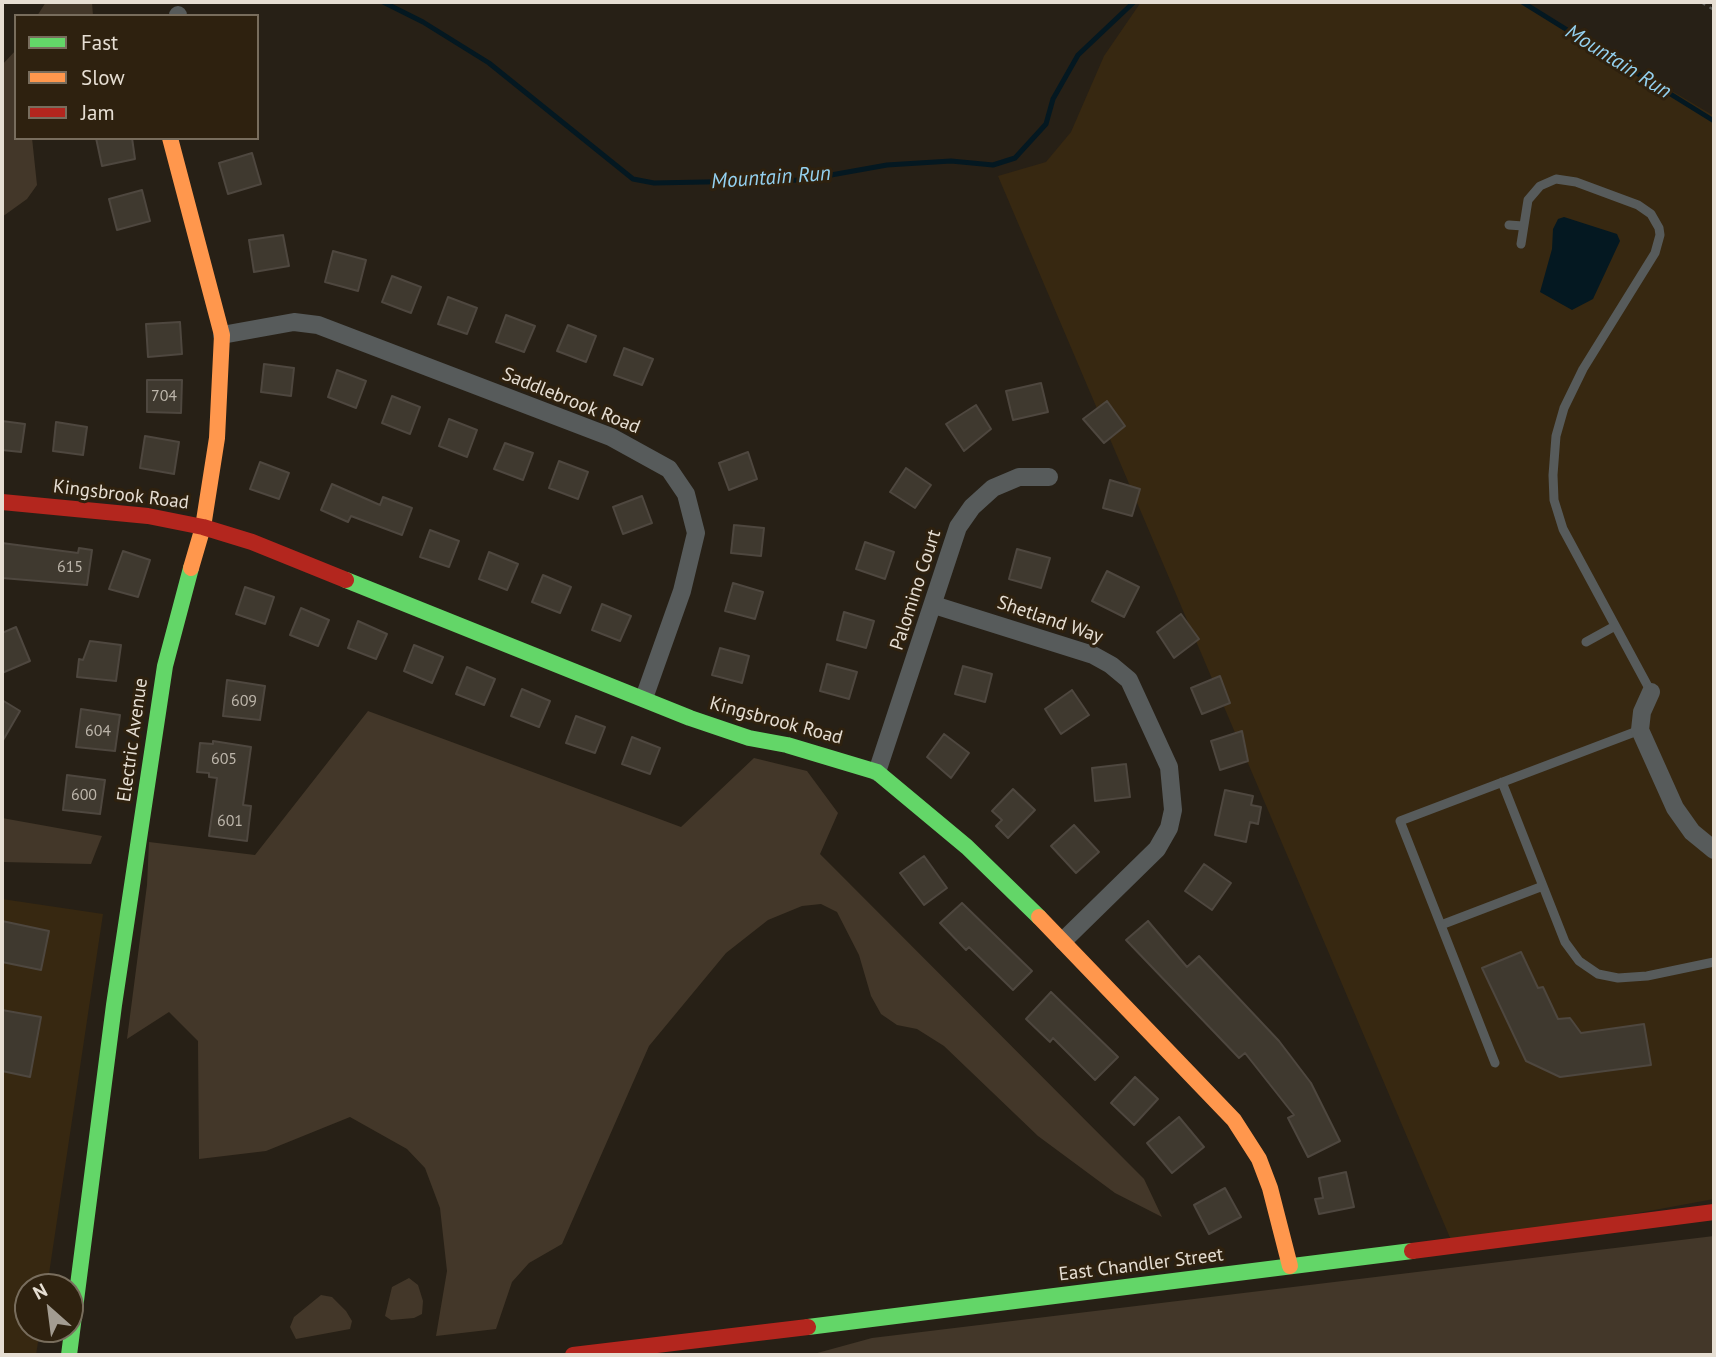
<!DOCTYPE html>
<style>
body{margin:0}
#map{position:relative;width:1716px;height:1357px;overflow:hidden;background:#272016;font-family:"PT Sans",sans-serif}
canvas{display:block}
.frame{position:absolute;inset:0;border:4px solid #e6ded3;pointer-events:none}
.legend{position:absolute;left:14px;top:14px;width:245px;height:126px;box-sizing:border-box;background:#2e210f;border:2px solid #786d5d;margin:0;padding:9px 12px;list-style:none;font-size:21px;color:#e6ded3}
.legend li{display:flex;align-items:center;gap:14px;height:35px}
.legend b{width:35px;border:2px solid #786d5d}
.north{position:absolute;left:14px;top:1273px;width:70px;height:70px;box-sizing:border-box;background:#2e210f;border:2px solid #786d5d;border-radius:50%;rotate:332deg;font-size:19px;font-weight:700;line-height:28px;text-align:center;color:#e6ded3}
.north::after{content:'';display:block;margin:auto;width:24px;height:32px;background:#a39c91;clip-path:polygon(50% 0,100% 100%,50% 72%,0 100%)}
</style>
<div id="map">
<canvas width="1716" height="1357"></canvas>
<div class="frame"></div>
<ul class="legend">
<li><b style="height:9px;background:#63d668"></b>Fast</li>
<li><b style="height:9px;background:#ff974d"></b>Slow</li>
<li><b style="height:9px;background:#b3261e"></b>Jam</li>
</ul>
<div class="north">N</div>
</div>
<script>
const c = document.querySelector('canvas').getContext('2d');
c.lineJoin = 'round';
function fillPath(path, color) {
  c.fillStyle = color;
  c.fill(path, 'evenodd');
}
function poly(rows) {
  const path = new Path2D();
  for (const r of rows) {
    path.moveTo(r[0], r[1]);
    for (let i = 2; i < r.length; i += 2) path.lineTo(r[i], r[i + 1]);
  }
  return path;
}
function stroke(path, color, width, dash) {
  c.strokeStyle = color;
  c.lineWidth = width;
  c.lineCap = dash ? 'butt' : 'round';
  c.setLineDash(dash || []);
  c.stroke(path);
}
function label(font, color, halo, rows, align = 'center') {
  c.font = font + ' "PT Sans",sans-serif';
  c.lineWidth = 6;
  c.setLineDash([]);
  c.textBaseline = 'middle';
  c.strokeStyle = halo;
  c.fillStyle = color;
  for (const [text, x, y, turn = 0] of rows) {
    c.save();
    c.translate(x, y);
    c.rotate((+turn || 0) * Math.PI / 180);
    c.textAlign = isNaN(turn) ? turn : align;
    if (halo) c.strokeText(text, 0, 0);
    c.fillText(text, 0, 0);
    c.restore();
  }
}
fillPath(poly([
 [1141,2,1522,2,1714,116,1714,1199,1454,1247,998,176,1046,162,1071,132,1104,56],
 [2,899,103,914,47,1287,28,1287,28,1329,40,1329,36,1355,2,1355]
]), '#372811');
fillPath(poly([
 [46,2,92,2,93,16,37,16],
 [16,50,16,138,32,138,37,185,27,199,2,217,2,65],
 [368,711,681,827,754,758,807,771,838,813,820,854,1144,1179,1162,1217,1115,1193,1038,1136,944,1046,917,1029,897,1025,881,1014,871,996,859,955,837,912,821,904,802,906,768,920,726,953,649,1046,562,1244,529,1263,512,1282,496,1329,436,1336,447,1271,440,1208,425,1168,407,1149,350,1117,266,1151,199,1159,198,1041,169,1012,127,1039,147,885,149,842,255,855],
 [2,818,102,836,91,864,2,862],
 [1714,1236,1714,1355,810,1355,872,1338],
 [409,1278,418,1285,423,1301,422,1314,414,1318,391,1320,385,1316,392,1287],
 [321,1295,332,1297,346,1311,352,1321,350,1329,296,1339,290,1327,294,1317]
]), '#433729');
fillPath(poly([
 [1564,217,1617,234,1620,241,1593,299,1572,310,1540,292,1552,249,1553,229,1558,219]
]), '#041821');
stroke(poly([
 [383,2,423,22,489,63,633,179,654,183,803,180,887,165,951,161,993,165,1015,158,1046,124,1053,99,1078,55,1134,2],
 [1522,2,1714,121]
]), '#041821', 5);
const building = poly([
 [96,138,132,138,135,159,102,166,96,138],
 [252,153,261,184,228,194,219,163,252,153],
 [142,190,150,221,117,230,109,199,142,190],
 [283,235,289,266,254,272,249,240,283,235],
 [333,251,366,260,358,291,325,282,333,251],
 [392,276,421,287,411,313,382,302,392,276],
 [448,297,477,308,467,334,438,324,448,297],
 [506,315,535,326,524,352,496,342,506,315],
 [180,322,182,354,148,357,146,324,180,322],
 [568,325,596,336,586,362,557,351,568,325],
 [624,348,653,359,642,385,614,375,624,348],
 [264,364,294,368,291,396,261,392,264,364],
 [337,370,366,381,356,408,328,397,337,370],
 [147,380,182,380,181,413,147,412,147,380],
 [1041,383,1048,412,1013,420,1006,391,1041,383],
 [392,396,420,407,410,434,382,423,392,396],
 [1107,401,1125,426,1104,443,1083,419,1107,401],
 [976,405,991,429,964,451,946,424,976,405],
 [449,419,477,430,467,457,439,446,449,419],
 [2,421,25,424,21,452,2,450,2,421],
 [56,422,87,427,83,455,53,451,56,422],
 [145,436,179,442,174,474,140,468,145,436],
 [505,443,533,453,523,480,494,469,505,443],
 [748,452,757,479,729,490,719,463,748,452],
 [559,461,588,472,578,499,549,488,559,461],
 [260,462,289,473,279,499,250,489,260,462],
 [906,468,931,485,915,508,890,492,906,468],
 [1110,480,1140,489,1132,516,1103,508,1110,480],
 [332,484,380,505,383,497,412,508,402,535,351,516,348,522,321,510,332,484],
 [642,496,652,523,623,534,613,507,642,496],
 [734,525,764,528,761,556,731,553,734,525],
 [430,530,459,541,449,567,420,557,430,530],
 [865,542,894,552,885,579,856,569,865,542],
 [2,543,78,553,79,548,92,550,87,585,2,578,2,543],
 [1017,549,1050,558,1041,588,1009,579,1017,549],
 [123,551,150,560,138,597,109,589,123,551],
 [489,552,518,564,507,590,479,579,489,552],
 [1107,571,1139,587,1124,617,1092,601,1107,571],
 [543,575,571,587,560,613,532,602,543,575],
 [733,583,763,592,755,619,725,611,733,583],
 [245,587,274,597,265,624,236,614,245,587],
 [602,604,631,616,620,641,592,630,602,604],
 [301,608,329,620,318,646,290,635,301,608],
 [844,612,874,621,866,648,837,640,844,612],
 [1181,614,1199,639,1174,658,1157,632,1181,614],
 [358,621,387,634,376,659,348,648,358,621],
 [16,627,30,661,2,673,2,633,16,627],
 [90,641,121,645,116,681,77,677,79,659,83,660,90,641],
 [414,645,443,657,432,683,404,671,414,645],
 [720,648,749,656,742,683,712,675,720,648],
 [827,664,857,672,849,699,820,691,827,664],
 [963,666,992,674,985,702,955,694,963,666],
 [467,667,495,679,484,705,456,694,467,667],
 [1220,676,1230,703,1202,714,1191,688,1220,676],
 [227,680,265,686,260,720,223,716,227,680],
 [522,689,550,701,539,727,511,716,522,689],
 [1072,690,1089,715,1061,734,1045,709,1072,690],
 [2,700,20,711,2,742,2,700],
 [81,709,120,715,115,751,76,747,81,709],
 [576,716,605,727,595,753,566,743,576,716],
 [1242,731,1248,761,1220,770,1211,741,1242,731],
 [944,734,969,753,951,778,927,757,944,734],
 [632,737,660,748,650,774,622,764,632,737],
 [213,741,251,747,243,805,251,806,247,841,209,836,217,778,209,777,209,773,197,772,200,743,213,744,213,741],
 [1126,764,1130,797,1095,801,1092,768,1126,764],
 [67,775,105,780,100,814,63,810,67,775],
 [1013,789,1035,810,1008,838,996,826,1002,820,992,811,1013,789],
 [1225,790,1253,796,1251,805,1261,807,1258,824,1250,822,1246,842,1215,835,1225,790],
 [1074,825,1099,852,1076,873,1051,846,1074,825],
 [924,856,947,888,924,905,900,873,924,856],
 [1204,864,1231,883,1212,910,1185,891,1204,864],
 [962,903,1032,971,1013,990,969,947,966,950,940,923,962,903],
 [2,921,49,931,41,970,2,962,2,921],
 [1148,921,1187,967,1199,956,1279,1041,1311,1083,1340,1141,1308,1157,1288,1118,1294,1115,1245,1053,1239,1058,1126,940,1148,921],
 [1521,952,1538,988,1543,987,1558,1019,1570,1018,1581,1033,1644,1024,1651,1065,1560,1077,1526,1061,1482,968,1521,952],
 [1051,992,1118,1057,1095,1080,1053,1038,1050,1042,1026,1019,1051,992],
 [2,1010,41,1017,30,1077,2,1071,2,1010],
 [1135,1077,1158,1099,1134,1125,1111,1103,1135,1077],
 [1179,1117,1204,1147,1172,1173,1147,1143,1179,1117],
 [1346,1172,1354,1207,1319,1214,1315,1199,1323,1198,1319,1178,1346,1172],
 [1225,1188,1241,1217,1209,1234,1194,1205,1225,1188]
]);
fillPath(building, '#3f392f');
stroke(building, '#4e473f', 2);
stroke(poly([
 [1701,2,1714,10]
]), '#5b5b57', 2.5, [5, 5]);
stroke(poly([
 [1509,225,1523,226],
 [1521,244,1528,200,1540,186,1556,179,1576,182,1638,205,1651,214,1659,228,1660,235,1655,253,1583,369,1564,408,1556,436,1553,475,1554,500,1563,529,1651,692],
 [1586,642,1615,626],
 [1502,782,1565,942,1579,961,1598,974,1618,978,1647,976,1714,962],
 [1441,925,1543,886],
 [1495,1063,1400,821,1640,730]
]), '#575b5b', 9);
stroke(poly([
 [178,16,178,15],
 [222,335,294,322,318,325,611,437,669,469,686,494,696,533,682,591,644,698],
 [934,605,1093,655,1111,665,1129,680,1169,767,1173,810,1169,828,1157,849,1063,941],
 [1651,692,1642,712,1640,730,1675,808,1692,832,1714,850],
 [877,772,958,527,972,507,993,488,1019,477,1049,477]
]), '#575b5b', 18);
stroke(poly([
 [346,580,690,718,749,738,787,745,877,772,967,847,1039,917],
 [808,1327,1412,1251],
 [69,1355,114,1005,165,666,191,568]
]), '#63d668', 16);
stroke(poly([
 [170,138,222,335,217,438,203,527,191,568],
 [1039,917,1234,1120,1259,1159,1270,1188,1290,1266]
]), '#ff974d', 16);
stroke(poly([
 [2,502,148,516,203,527,252,542,346,580],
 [1412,1251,1714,1212],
 [573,1355,808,1327]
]), '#b3261e', 16);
label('16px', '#bcb5aa', null, [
 ["704",164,396],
 ["615",70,567],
 ["609",244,701],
 ["604",98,731],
 ["605",224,759],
 ["600",84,795],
 ["601",230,821]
]);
label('19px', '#e6ded3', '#2e210f', [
 ["Saddlebrook Road",571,401,22],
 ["Kingsbrook Road",121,495,7],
 ["Palomino Court",916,590,-72],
 ["Shetland Way",1050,620,19],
 ["Kingsbrook Road",776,721,15],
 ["Electric Avenue",133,740,-82],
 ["East Chandler Street",1141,1265,-7]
]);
label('italic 21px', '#94d1f0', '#2e210f', [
 ["Mountain Run",1618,62,32],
 ["Mountain Run",771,178,-4]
]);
</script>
